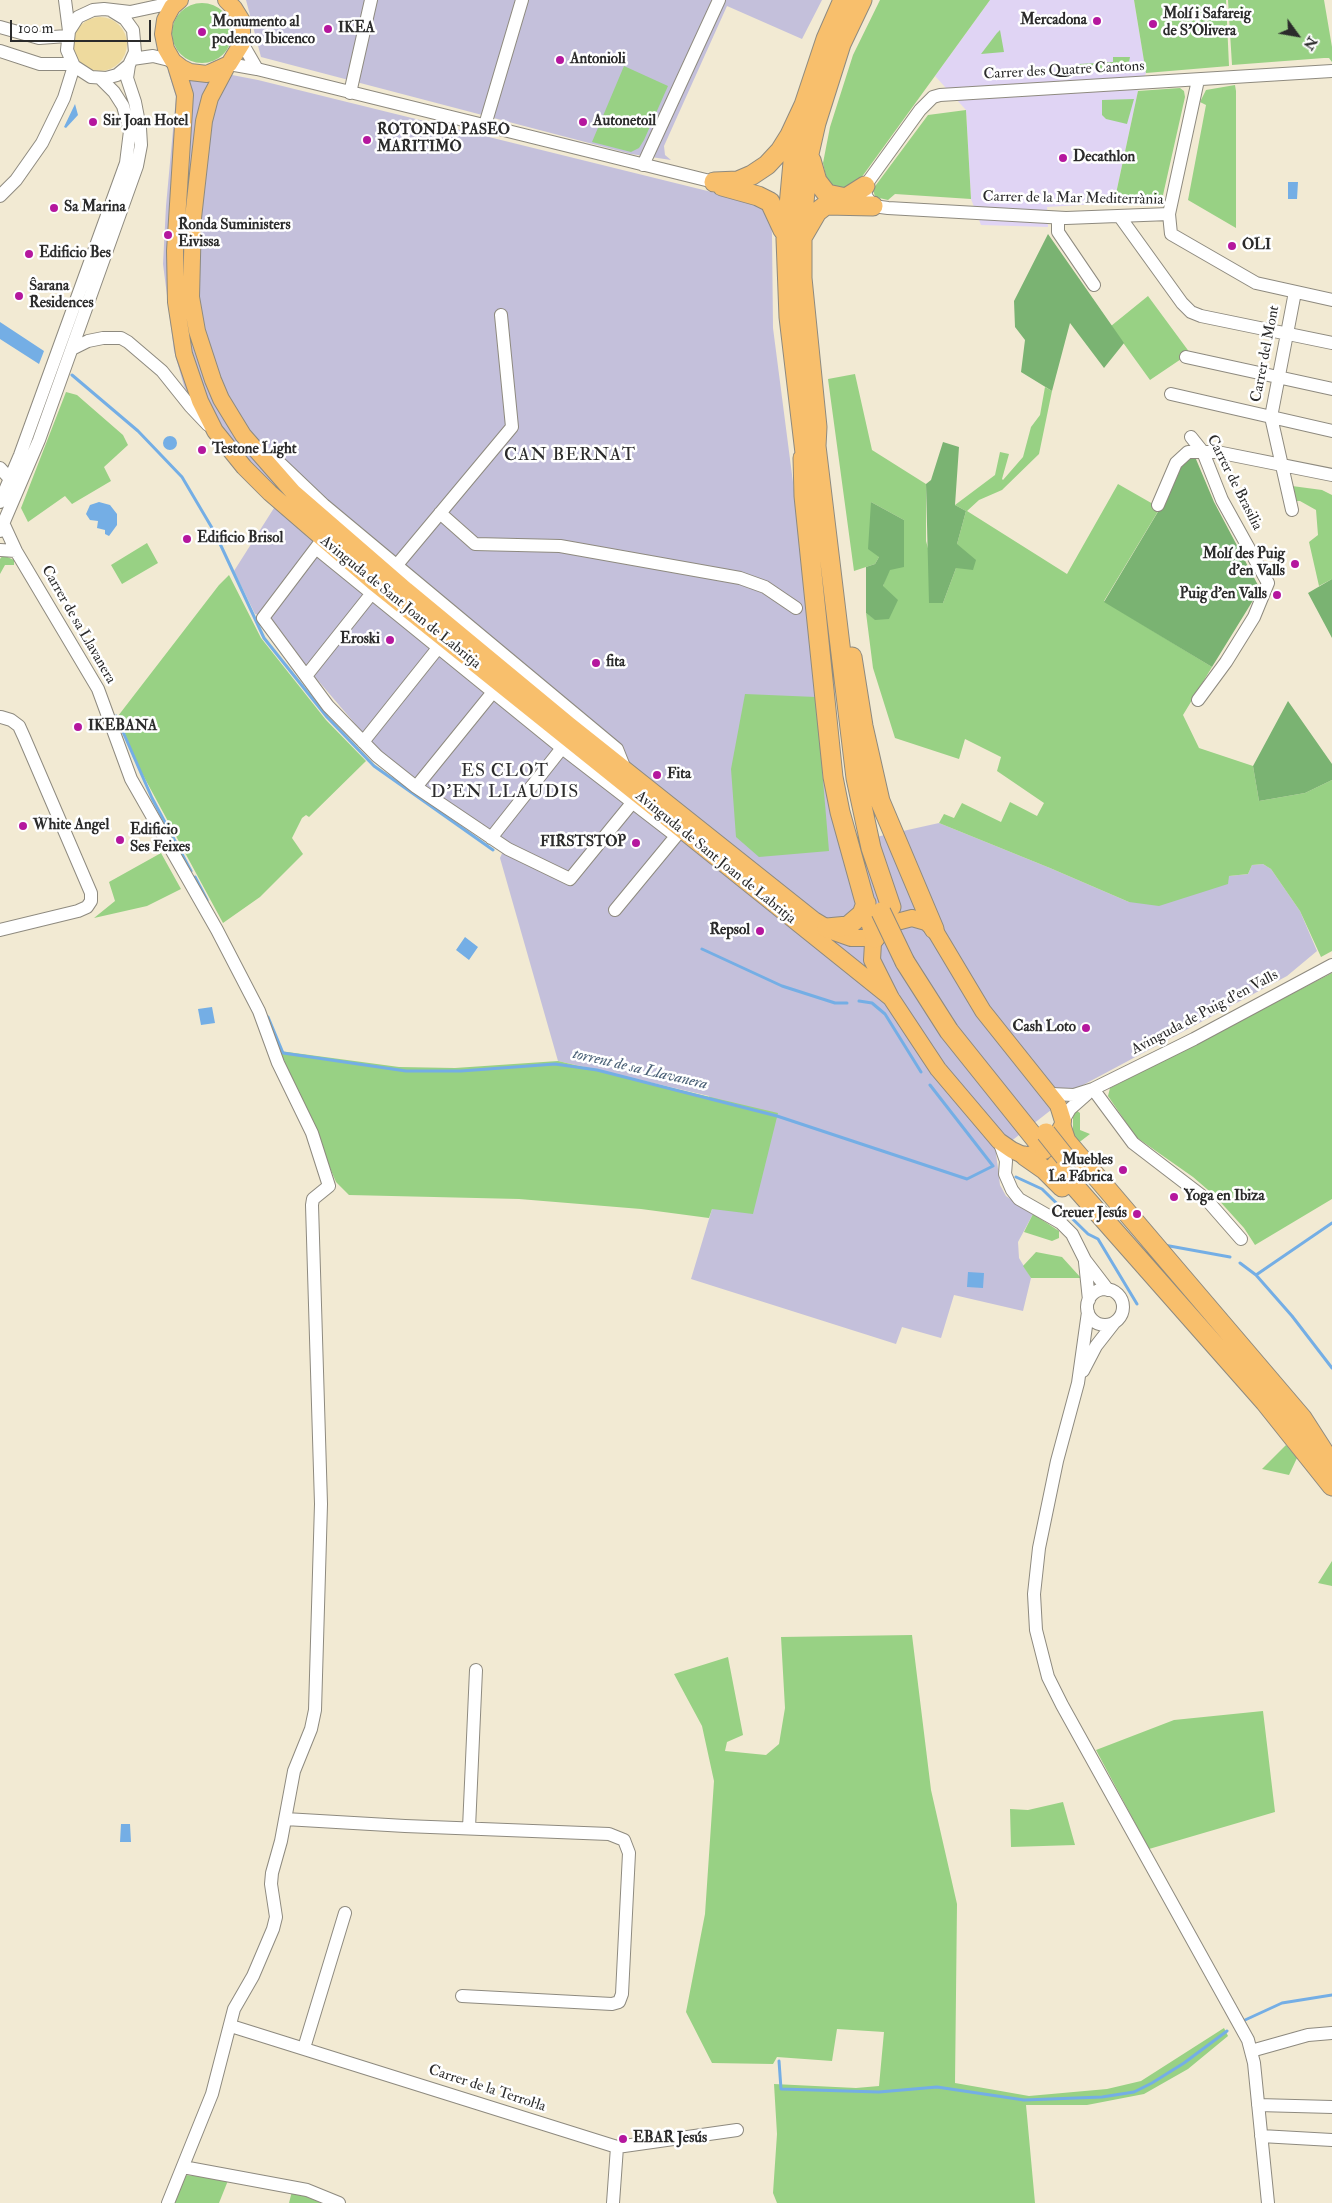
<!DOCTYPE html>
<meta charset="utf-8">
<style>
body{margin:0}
#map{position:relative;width:1332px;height:2203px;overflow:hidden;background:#f2ead3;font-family:"IM FELL Double Pica",serif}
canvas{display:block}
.north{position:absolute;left:1272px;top:10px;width:50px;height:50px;-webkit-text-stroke:4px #fff;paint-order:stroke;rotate:122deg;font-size:14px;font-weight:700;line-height:20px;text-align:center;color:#2b2b2b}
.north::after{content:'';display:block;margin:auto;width:18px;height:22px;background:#2b2b2b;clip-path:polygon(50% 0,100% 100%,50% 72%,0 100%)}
.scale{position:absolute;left:10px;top:20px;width:141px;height:22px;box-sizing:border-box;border:2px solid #2b2b2b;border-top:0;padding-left:6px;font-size:15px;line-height:18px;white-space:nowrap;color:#2b2b2b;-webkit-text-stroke:4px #fff;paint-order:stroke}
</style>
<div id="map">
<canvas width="1332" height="2203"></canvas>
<div class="north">N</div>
<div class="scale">100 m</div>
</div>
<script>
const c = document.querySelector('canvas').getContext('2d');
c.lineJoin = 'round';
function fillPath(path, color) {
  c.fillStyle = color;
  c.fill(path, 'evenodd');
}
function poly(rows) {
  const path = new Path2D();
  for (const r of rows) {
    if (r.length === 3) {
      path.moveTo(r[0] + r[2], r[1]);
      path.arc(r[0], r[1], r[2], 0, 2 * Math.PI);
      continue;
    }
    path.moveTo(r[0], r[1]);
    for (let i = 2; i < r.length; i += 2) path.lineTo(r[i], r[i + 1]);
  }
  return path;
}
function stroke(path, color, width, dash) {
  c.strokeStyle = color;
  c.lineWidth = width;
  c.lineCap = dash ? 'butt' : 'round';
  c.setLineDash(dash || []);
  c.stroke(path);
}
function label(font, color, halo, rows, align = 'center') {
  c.font = font + ' "IM FELL Double Pica",serif';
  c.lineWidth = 5;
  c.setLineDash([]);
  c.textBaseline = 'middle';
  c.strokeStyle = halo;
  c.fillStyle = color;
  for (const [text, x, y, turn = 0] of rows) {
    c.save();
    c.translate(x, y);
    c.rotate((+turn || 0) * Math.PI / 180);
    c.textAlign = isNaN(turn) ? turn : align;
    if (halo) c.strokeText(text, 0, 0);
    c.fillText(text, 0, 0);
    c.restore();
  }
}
fillPath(poly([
 [990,0,1134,0,1146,73,1138,91,1114,203,1047,207,1048,227,981,225,971,199,966,110,935,76]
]), '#e0d4f4');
fillPath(poly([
 [246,0,822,0,802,39,727,6,664,146,665,155,671,160,631,154,261,57],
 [168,71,201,80,232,75,258,80,748,201,766,210,771,220,772,235,773,328,840,845,939,823,1050,868,1129,902,1229,876,1248,874,1252,865,1263,864,1271,869,1300,911,1317,951,1287,976,1083,1085,996,1153,1000,1185,1006,1196,1033,1214,1018,1242,1019,1258,1031,1278,1023,1311,954,1295,941,1338,902,1327,896,1344,691,1279,712,1209,709,1096,558,1061,500,858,507,842,416,782,381,754,315,677,271,618,255,614,234,571,274,508,206,432,184,386,174,351,163,264,166,206,176,97]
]), '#c4c0db');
fillPath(poly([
 [880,0,990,0,856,185,843,189,828,185,823,163,830,127,853,55],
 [1134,0,1226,0,1229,66,1146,73],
 [1228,0,1324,0,1332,47,1332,62,1329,58,1324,58,1232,65],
 [202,33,30],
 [1000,30,1004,52,981,54,997,33],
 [1113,57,1130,57,1128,67,1078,70,1079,64,1113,62],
 [624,66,668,86,644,140,639,148,631,152,592,142],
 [1235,85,1236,91,1236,228,1188,200,1206,105,1200,102,1206,90],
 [1180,88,1184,91,1185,97,1161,204,1114,203,1138,91],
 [1134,99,1127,124,1106,119,1102,115,1102,100],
 [966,110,971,199,895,194,888,200,875,197,873,189,928,115],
 [1148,296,1190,353,1150,380,1111,326],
 [855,374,872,450,926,484,926,541,943,603,956,568,957,544,966,511,955,505,995,475,1000,452,1009,454,1002,479,1003,480,1023,457,1031,427,1040,415,1045,387,1052,391,1039,454,1002,490,979,500,967,511,1067,574,1118,484,1160,508,1104,601,1212,667,1183,715,1199,748,1253,766,1259,801,1305,793,1332,780,1332,951,1321,957,1300,911,1271,869,1263,864,1252,865,1248,874,1229,876,1228,884,1159,906,1129,902,1050,868,939,823,944,814,954,818,962,803,1001,822,1010,802,1037,816,1044,803,997,771,1001,757,965,739,959,759,895,738,873,668,866,613,876,620,883,586,904,520,871,502,879,557,875,564,854,571,828,379],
 [66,392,77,395,123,435,128,445,104,467,111,481,72,504,65,496,28,522,21,508],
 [1292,486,1322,490,1332,495,1332,579,1319,586,1309,542,1318,535,1316,510,1300,501,1293,501],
 [147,543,158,563,122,584,111,565],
 [3,555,14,560,14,565,5,565,0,574,0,559],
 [229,575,261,638,326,720,366,761,309,817,306,815,302,818,292,838,303,854,260,897,223,923,137,764,118,716,219,585],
 [745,694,816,697,829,851,759,857,736,837,731,769],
 [161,853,181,889,147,906,94,918,115,901,109,882],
 [1332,973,1332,1199,1255,1245,1244,1228,1215,1196,1193,1177,1136,1137,1108,1096,1110,1088],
 [280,1051,399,1067,455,1068,558,1061,778,1113,753,1214,712,1209,709,1218,641,1209,519,1199,349,1195,336,1182],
 [1076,1110,1080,1113,1080,1130,1090,1134,1077,1144,1073,1131,1073,1117],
 [1033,1214,1059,1231,1059,1238,1052,1241,1024,1232],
 [1036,1252,1062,1257,1081,1278,1031,1278,1023,1266],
 [1286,1445,1297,1458,1289,1475,1262,1469],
 [1332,1561,1332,1586,1318,1583],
 [912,1635,931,1790,957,1904,955,2083,1029,2096,1107,2089,1141,2081,1224,2028,1228,2036,1188,2069,1144,2094,1087,2105,1026,2105,1035,2203,777,2203,773,2193,777,2134,774,2084,856,2088,879,2086,884,2032,837,2029,832,2061,777,2057,773,2064,712,2063,686,2012,705,1914,714,1781,702,1726,674,1674,728,1657,743,1735,727,1742,725,1751,766,1755,779,1744,785,1708,781,1637],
 [1263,1711,1275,1812,1149,1849,1096,1750,1174,1720],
 [1063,1802,1075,1845,1011,1847,1010,1809,1028,1810],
 [184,2175,229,2178,219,2203,172,2203],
 [292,2191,322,2203,289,2203]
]), '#98d184');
fillPath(poly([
 [1048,234,1124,343,1104,368,1070,323,1052,391,1021,372,1025,340,1015,327,1014,301],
 [943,442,959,447,955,505,966,511,957,544,976,560,973,570,956,568,943,603,929,603,926,484,931,480],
 [1193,452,1214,502,1260,589,1212,667,1104,602,1165,500,1178,463],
 [871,502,904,520,904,567,890,570,883,586,898,600,889,619,875,620,866,613,866,567,875,564,879,557,868,549],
 [1332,579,1332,638,1308,593],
 [1288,701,1332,764,1332,780,1305,793,1259,801,1253,766]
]), '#7ab372');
fillPath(poly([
 [100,44,27]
]), '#eeda9e');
fillPath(poly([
 [75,104,78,115,66,128,64,127],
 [1288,182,1298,182,1297,199,1288,199],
 [0,322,44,351,39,364,0,339],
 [170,443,7],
 [99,502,110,505,117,514,117,525,109,536,105,534,105,530,97,528,98,521,90,520,86,514,90,505],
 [465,937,478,947,469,960,456,950],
 [212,1007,215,1023,201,1025,198,1009],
 [968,1272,984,1273,983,1288,967,1287],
 [121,1824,130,1824,131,1842,120,1842]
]), '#74aee5');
stroke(poly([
 [72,375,138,431,182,477,215,533,264,638,327,717,374,766,493,850],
 [116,716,152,798,191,871],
 [195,877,207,900],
 [702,949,782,986,835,1003,847,1003],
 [859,1001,872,1003,885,1014,921,1072],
 [268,1017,283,1053,406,1071,461,1071,555,1064,597,1070,777,1116,967,1179,993,1166,930,1085],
 [1016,1177,1042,1189,1088,1234,1098,1239,1137,1304],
 [1164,1245,1230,1257],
 [1240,1263,1256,1275,1292,1316,1332,1368],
 [1256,1275,1332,1223],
 [1245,2020,1282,2003,1332,1995],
 [779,2061,781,2089,879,2092,937,2087,1024,2100,1102,2097,1134,2092,1152,2083,1184,2063,1227,2031]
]), '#74aee5', 3);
const minor = poly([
 [65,0,69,31],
 [112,11,125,19,133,30,135,52,129,65,117,75,106,78,91,77,74,66,67,50,69,31,78,17,93,10,104,9,130,12,177,2],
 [0,27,39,38,67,36],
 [242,43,257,69],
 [0,51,40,64,72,64],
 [132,59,153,56,173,61],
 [229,64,257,69,714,182],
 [1198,80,1169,214,1171,234,1256,283,1332,300],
 [350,93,371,0],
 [485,125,522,0],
 [643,165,719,0],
 [0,196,16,180,42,143,64,98,74,66],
 [1169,214,1066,218,888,208,873,206,866,196,865,186,920,110,933,97,940,95,1332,71],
 [1120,217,1182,303,1191,312,1201,316,1332,343],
 [1058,218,1058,232,1094,285],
 [72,349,88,341,103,338,121,338,128,342,162,371,190,406,208,425],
 [1186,357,1332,389],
 [1171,394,1332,431],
 [1191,437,1203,452,1222,500,1268,583,1254,617,1226,662,1198,700],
 [263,455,281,464,324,505,617,749,625,769],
 [0,468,10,479],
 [0,502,20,455,126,163,130,131,123,106,114,92,101,79],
 [1158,505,1176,463,1188,452,1217,452,1332,475],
 [1292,510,1271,417,1295,292],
 [440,513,475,544,560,546,740,578,765,587,796,608],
 [4,525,16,551,98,689,131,779,217,930,259,1011,278,1063,312,1133,329,1186,313,1199,312,1205,321,1504,315,1710,311,1729,294,1771,281,1841,272,1873,271,1884,276,1917,273,1929,253,1976,234,2009,212,2094,168,2203],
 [0,531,39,440,137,166,141,145,140,128,135,102,127,78,129,65],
 [322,540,263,618,328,706,377,756,416,787,508,849,570,879,632,803],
 [316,548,562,748,676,836],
 [0,550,16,551],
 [391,572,512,427,501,315],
 [306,676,372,593],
 [363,742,438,648],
 [416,787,493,692],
 [491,838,562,748],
 [615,910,681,830],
 [0,930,78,911,87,907,91,901,91,893,24,737,19,726,11,720,1,717],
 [1093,1089,1133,1143,1206,1199,1241,1239],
 [1051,1094,1074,1095,1093,1089,1194,1039,1332,965],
 [1063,1121,1070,1109,1087,1094],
 [999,1141,1006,1161,1005,1174,1012,1190,1019,1199,1061,1223,1072,1234,1085,1260,1108,1290],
 [1085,1262,1089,1300],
 [1105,1307,18],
 [1088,1312,1078,1383,1057,1461,1039,1548,1034,1594,1036,1630,1048,1677,1062,1705,1248,2040,1254,2063,1268,2203],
 [1083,1371,1096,1346,1114,1323],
 [285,1819,405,1826,609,1834,624,1840,629,1853,622,1994,619,2002,612,2004,462,1996],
 [469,1828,476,1670],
 [231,2026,617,2147,737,2130],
 [304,2048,345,1913],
 [1251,2051,1308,2035,1332,2033],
 [1258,2105,1332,2107],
 [1261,2136,1332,2140],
 [183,2167,307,2190,339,2203],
 [613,2203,617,2147]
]);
const major = poly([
 [180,0,172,7,165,20,163,34,166,49,173,61,182,68,190,72,207,74,229,64,242,43,242,21,234,8,226,0],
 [175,63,185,95,175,251,176,302,184,354,200,401,215,431,244,467,270,493,373,582,891,998],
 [227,66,210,98,204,121,193,218,191,297,197,331,213,380,221,399,243,435,293,492,406,590,569,725,814,920,834,932,851,938,875,938],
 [912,918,926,922,934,929,983,1011,1058,1105,1063,1121,1062,1129,1056,1141,1044,1151,1025,1156,1012,1150,999,1141,938,1069,891,998,872,960,873,943,882,930,893,923,912,918]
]);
const highway = poly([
 [862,0,841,44,816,123,809,154,802,221,802,278,817,427,816,446,856,778,871,848,891,907],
 [804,105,794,151,786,239,789,317,807,470],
 [811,160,817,181,827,194,846,198,865,186],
 [714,182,738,181,752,175,767,165,780,151,790,135,804,105,826,39,843,0],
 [722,186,758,196,770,202,783,230],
 [803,236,817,212,826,205,873,206],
 [803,458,804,496,833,777,840,812,875,938],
 [852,657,863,726,880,801,934,929],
 [827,928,848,926,862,914,866,903],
 [905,962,949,1031,1037,1141],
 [1062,1129,1066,1141,1302,1418,1331,1463],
 [1025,1156,1045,1170,1062,1187],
 [1056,1165,1265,1402,1332,1486]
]);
stroke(minor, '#8e8a7f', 14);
stroke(major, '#8e8a7f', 18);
stroke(highway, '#8e8a7f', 21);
stroke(minor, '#fff', 12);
stroke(major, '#f8bf6c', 16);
stroke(highway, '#f8bf6c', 19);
const highwayBridge = poly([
 [881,912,905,962],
 [1046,1133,1065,1157]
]);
stroke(highwayBridge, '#8e8a7f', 21, []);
stroke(highwayBridge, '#f8bf6c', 19);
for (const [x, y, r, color] of [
 [1097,21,5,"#b5179e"],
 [1153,24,5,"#b5179e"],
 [328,29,5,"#b5179e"],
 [202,32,5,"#b5179e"],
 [560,60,5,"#b5179e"],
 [93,122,5,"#b5179e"],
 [583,122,5,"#b5179e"],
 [367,140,5,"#b5179e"],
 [1063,158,5,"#b5179e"],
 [54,208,5,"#b5179e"],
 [168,235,5,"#b5179e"],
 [1232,246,5,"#b5179e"],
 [29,254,5,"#b5179e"],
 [19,296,5,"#b5179e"],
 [202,450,5,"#b5179e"],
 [187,539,5,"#b5179e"],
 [1295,564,5,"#b5179e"],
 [1277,595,5,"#b5179e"],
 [390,640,5,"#b5179e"],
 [596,663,5,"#b5179e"],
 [78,727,5,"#b5179e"],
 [657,775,5,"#b5179e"],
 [23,826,5,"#b5179e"],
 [120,840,5,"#b5179e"],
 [636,843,5,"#b5179e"],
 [760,931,5,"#b5179e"],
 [1086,1028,5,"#b5179e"],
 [1123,1170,5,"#b5179e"],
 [1174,1197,5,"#b5179e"],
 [1137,1214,5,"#b5179e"],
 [623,2139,5,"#b5179e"]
]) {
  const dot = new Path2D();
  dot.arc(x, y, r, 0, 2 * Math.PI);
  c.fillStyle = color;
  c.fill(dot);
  stroke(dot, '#fff', 2);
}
label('bold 15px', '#2b2b2b', '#fff', [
 ["Molí i Safareig",1163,15],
 ["de S'Olivera",1163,32],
 ["Mercadona",1087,21,"right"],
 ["Monumento al",212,23],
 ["podenco Ibicenco",212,40],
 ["IKEA",338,29],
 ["Antonioli",570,60],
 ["Sir Joan Hotel",103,122],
 ["Autonetoil",593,122],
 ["ROTONDA PASEO",377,131],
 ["MARITIMO",377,148],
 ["Decathlon",1073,158],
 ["Sa Marina",64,208],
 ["Ronda Suministers",178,226],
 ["Eivissa",178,243],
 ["OLI",1242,246],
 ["Edificio Bes",39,254],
 ["Ŝarana",29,287],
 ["Residences",29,304],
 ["Testone Light",212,450],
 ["Edificio Brisol",197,539],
 ["Molí des Puig",1285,555,"right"],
 ["d'en Valls",1285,572,"right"],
 ["Puig d'en Valls",1267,595,"right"],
 ["Eroski",380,640,"right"],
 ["fita",606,663],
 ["IKEBANA",88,727],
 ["Fita",667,775],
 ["White Angel",33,826],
 ["Edificio",130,831],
 ["Ses Feixes",130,848],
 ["FIRSTSTOP",626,843,"right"],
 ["Repsol",750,931,"right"],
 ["Cash Loto",1076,1028,"right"],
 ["Muebles",1113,1161,"right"],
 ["La Fábrica",1113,1178,"right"],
 ["Yoga en Ibiza",1184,1197],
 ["Creuer Jesús",1127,1214,"right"],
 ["EBAR Jesús",633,2139]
], 'left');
label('15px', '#2b2b2b', '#fff', [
 ["Carrer des Quatre Cantons",1064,71,-3],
 ["Carrer de la Mar Mediterrània",1073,199,1],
 ["Carrer del Mont",1266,354,-79],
 ["Carrer de Brasilia",1234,483,63],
 ["Avinguda de Sant Joan de Labritja",400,603,39],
 ["Carrer de sa Llavanera",78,625,60],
 ["Avinguda de Sant Joan de Labritja",715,858,39],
 ["Avinguda de Puig d'en Valls",1205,1013,-28],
 ["Carrer de la Terrol·la",487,2089,18]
]);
label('italic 16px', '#485f75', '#fff', [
 ["torrent de sa Llavanera",640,1070,13]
]);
c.letterSpacing = '1px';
label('18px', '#2b2b2b', '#fff', [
 ["CAN BERNAT",570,456],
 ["ES CLOT",505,772],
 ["D'EN LLAUDIS",505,793]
]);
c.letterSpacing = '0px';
</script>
